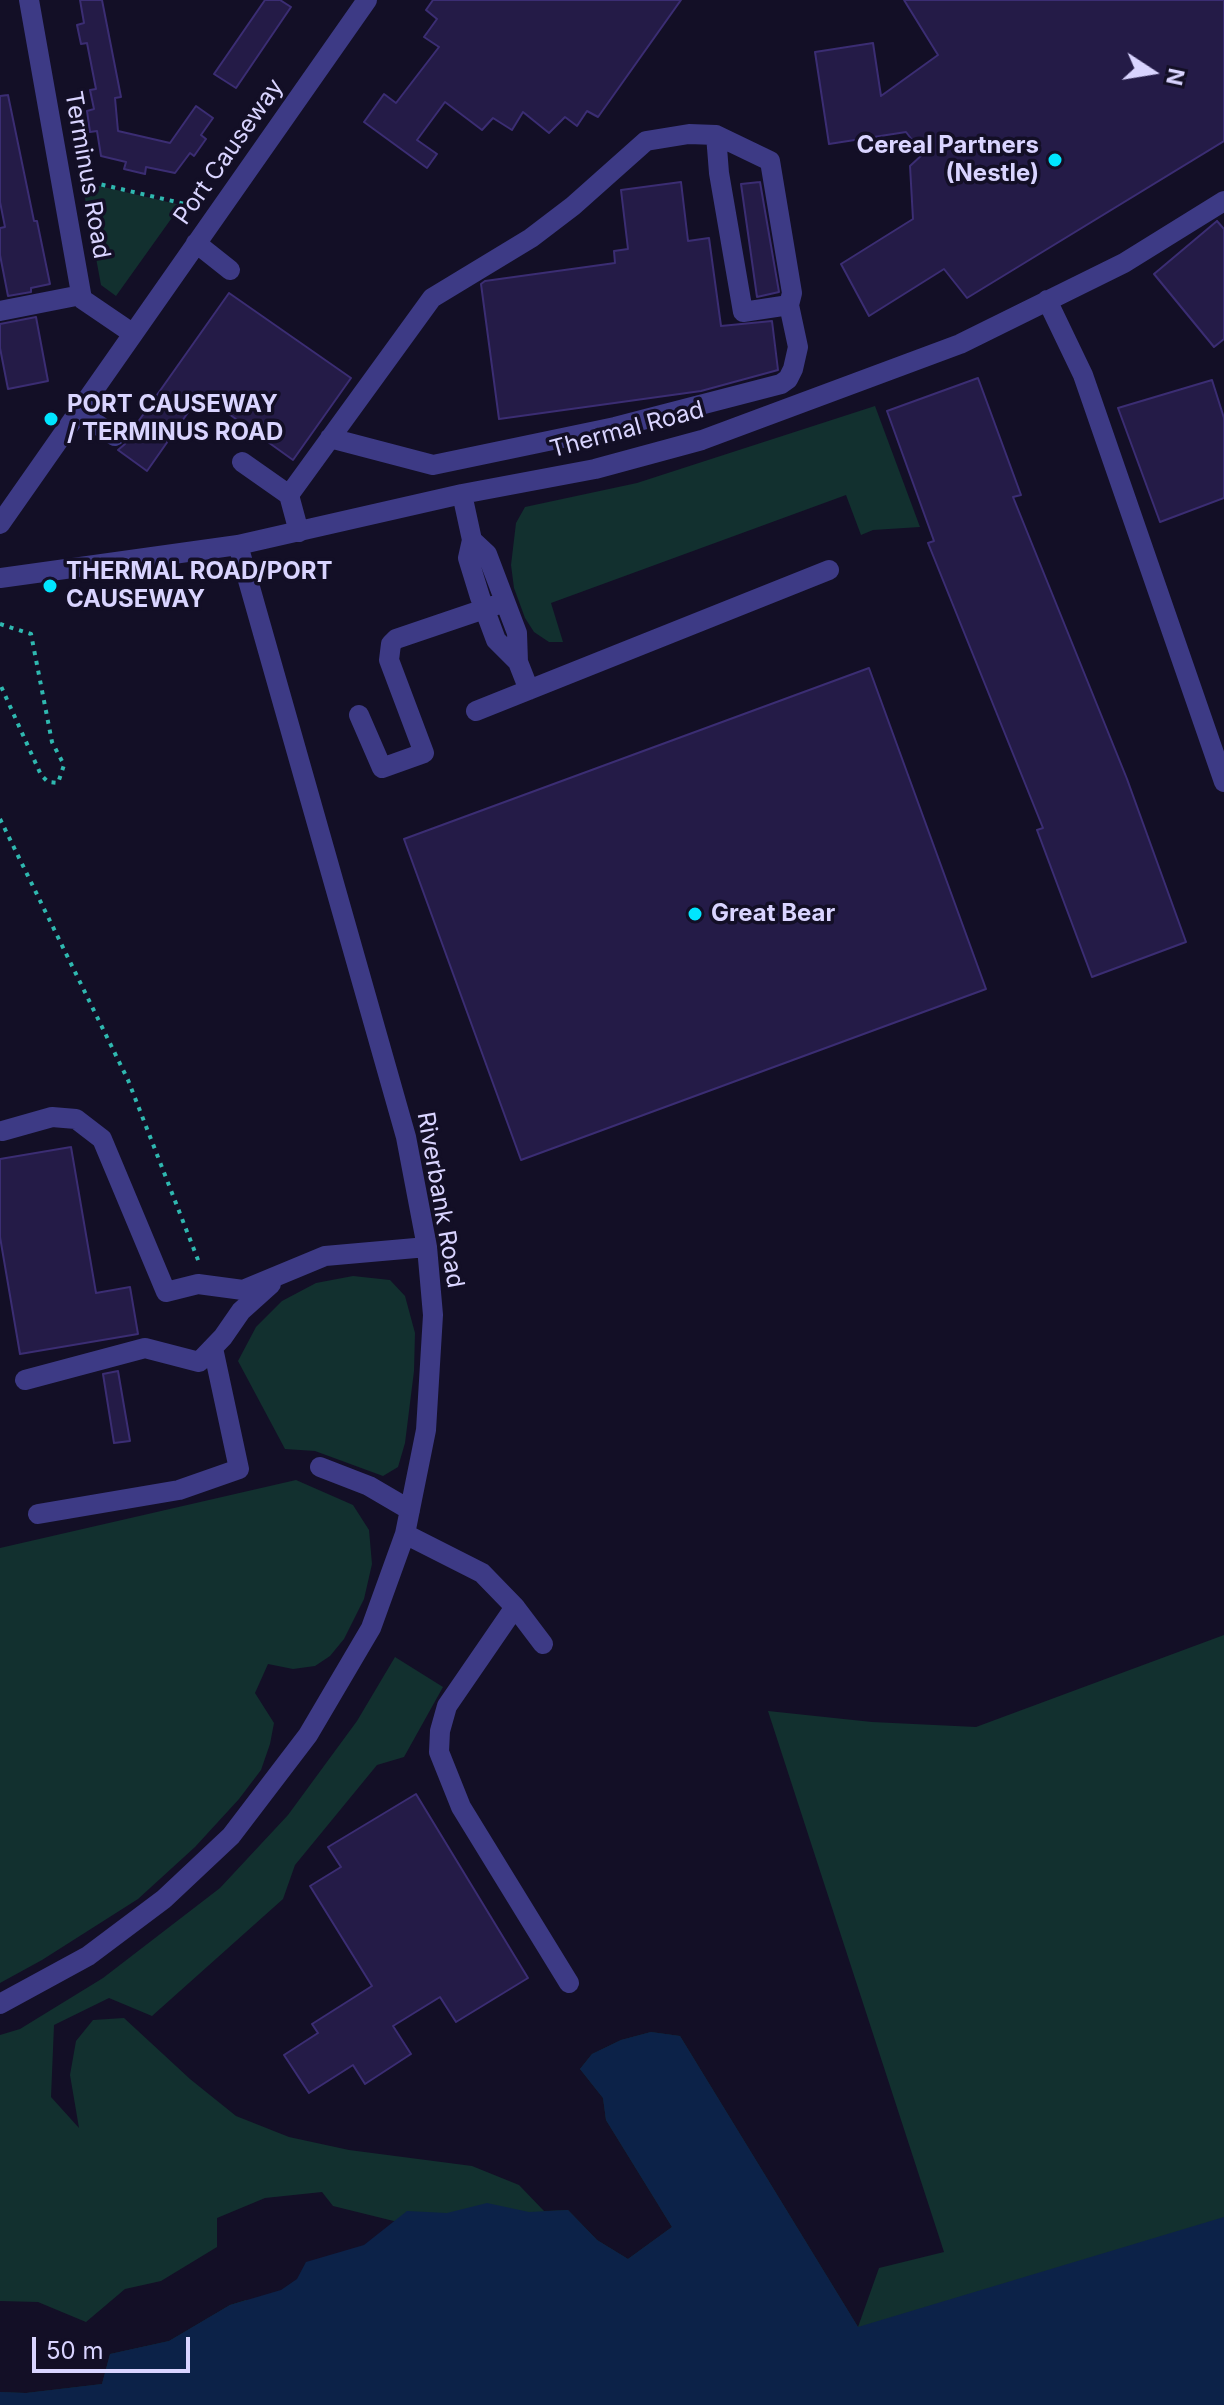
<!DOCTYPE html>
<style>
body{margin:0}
#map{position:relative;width:1224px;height:2405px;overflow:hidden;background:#130f26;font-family:Inter,sans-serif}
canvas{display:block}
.north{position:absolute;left:1112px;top:32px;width:80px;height:80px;-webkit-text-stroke:6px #130f26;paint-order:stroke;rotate:102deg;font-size:22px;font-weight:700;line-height:32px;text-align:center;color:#d9d4ff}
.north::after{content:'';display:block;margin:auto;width:28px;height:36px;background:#d9d4ff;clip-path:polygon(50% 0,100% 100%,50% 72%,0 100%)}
.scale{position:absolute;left:32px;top:2337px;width:158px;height:36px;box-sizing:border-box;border:4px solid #d9d4ff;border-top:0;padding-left:10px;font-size:24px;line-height:28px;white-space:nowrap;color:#d9d4ff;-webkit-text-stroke:6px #130f26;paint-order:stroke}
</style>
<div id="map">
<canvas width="1224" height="2405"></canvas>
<div class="north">N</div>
<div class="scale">50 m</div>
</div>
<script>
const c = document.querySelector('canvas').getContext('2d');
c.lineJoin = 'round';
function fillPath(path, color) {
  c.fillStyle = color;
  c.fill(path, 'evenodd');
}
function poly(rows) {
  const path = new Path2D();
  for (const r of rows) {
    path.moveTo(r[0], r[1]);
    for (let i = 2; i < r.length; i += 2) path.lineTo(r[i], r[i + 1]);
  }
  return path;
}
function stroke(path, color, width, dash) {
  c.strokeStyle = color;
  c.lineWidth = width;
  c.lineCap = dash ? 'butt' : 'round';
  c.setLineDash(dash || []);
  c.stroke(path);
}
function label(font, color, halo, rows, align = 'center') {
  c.font = font + ' Inter,sans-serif';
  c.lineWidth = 7;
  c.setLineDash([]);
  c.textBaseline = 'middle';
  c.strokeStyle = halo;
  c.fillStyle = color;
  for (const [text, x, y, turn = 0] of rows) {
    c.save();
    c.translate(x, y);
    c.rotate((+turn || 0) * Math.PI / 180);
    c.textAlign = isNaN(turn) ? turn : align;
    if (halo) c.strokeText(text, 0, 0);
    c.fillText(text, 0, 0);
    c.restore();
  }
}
fillPath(poly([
 [82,182,181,205,116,296,101,285],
 [875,406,920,527,873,530,861,535,846,495,551,603,563,642,549,642,534,632,525,618,514,588,511,565,516,523,525,507,637,483],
 [353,1276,390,1280,405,1296,415,1333,414,1371,405,1443,398,1467,383,1476,315,1451,285,1449,238,1361,256,1327,282,1301,316,1283],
 [296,1480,353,1505,369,1530,372,1564,364,1599,344,1639,330,1656,315,1666,293,1669,268,1664,255,1693,274,1723,270,1744,261,1770,239,1799,195,1847,138,1899,42,1960,0,1983,0,1548],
 [1224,1635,1224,2369,1083,2405,0,2405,0,2392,26,2393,102,2384,110,2354,169,2341,230,2305,246,2300,255,2326,418,2227,333,2206,322,2192,265,2198,217,2218,217,2247,161,2281,125,2289,86,2322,38,2302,0,2301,0,2035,20,2029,103,1978,220,1888,288,1815,357,1721,395,1657,443,1687,404,1757,377,1765,295,1865,283,1899,152,2016,109,1998,54,2025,51,2097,79,2128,70,2075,76,2041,93,2020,124,2018,190,2079,236,2116,289,2137,349,2150,472,2166,519,2185,544,2211,568,2210,597,2240,628,2259,672,2227,606,2120,603,2098,580,2069,592,2054,621,2040,651,2032,680,2036,858,2327,879,2268,944,2252,768,1711,872,1722,976,1727]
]), '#12302f');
fillPath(poly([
 [651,2032,680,2036,858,2327,1224,2217,1224,2405,0,2405,0,2392,26,2393,102,2384,110,2354,169,2341,230,2305,281,2290,297,2279,306,2262,364,2245,407,2211,447,2213,487,2203,529,2212,568,2210,597,2240,628,2259,672,2227,606,2120,603,2098,580,2069,592,2054,621,2040]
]), '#0c2248');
const building = poly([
 [80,0,102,0,121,97,115,98,118,131,170,143,196,106,213,118,201,135,206,139,194,156,190,153,175,173,146,167,145,174,124,169,126,162,101,156,97,131,90,132,87,111,94,109,90,90,96,89,87,43,81,44,77,25,84,23,80,0],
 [265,0,280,0,291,7,236,88,214,74,265,0],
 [433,0,681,0,598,117,587,111,577,126,565,117,549,133,523,112,512,130,493,118,482,130,445,102,417,140,437,154,427,168,364,122,384,94,396,103,439,47,424,37,437,19,426,10,433,0],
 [904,0,1224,0,1224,141,967,298,944,269,869,316,841,264,913,219,910,166,923,154,906,132,829,144,815,52,873,43,881,96,938,55,904,0],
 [8,95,34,221,37,221,50,284,31,288,31,292,8,296,0,255,0,228,5,227,0,202,0,96,8,95],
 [681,182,688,241,709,238,721,326,772,321,778,370,701,391,499,419,481,284,485,281,615,263,614,251,628,249,621,190,681,182],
 [760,182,779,292,757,297,741,184,760,182],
 [1217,221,1224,229,1224,339,1214,347,1154,274,1217,221],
 [229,293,351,378,293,460,201,394,147,471,118,450,125,444,128,436,229,293],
 [36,317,48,381,8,389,0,348,0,324,36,317],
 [978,378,1021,495,1013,497,1127,779,1186,942,1092,977,1037,830,1043,828,928,543,934,541,887,411,978,378],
 [1212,380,1224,418,1224,498,1160,522,1118,408,1212,380],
 [869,668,986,989,521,1160,404,839,869,668],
 [71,1147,96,1293,130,1287,138,1334,20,1354,0,1237,0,1159,71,1147],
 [118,1371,130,1441,114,1443,103,1374,118,1371],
 [416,1794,528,1978,456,2022,440,1997,393,2026,411,2054,365,2084,353,2065,309,2093,284,2055,318,2033,312,2024,372,1986,310,1886,341,1867,328,1847,416,1794]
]);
fillPath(building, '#241b47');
stroke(building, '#3b2d73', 2);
stroke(poly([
 [82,180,198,207],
 [0,624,31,634,52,742,64,765,58,783,48,782,41,775,0,684],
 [0,819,128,1080,200,1265]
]), '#2fb8b0', 4, [4, 6]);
stroke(poly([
 [29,0,82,299,132,333],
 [196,243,230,270],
 [1047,300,1083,375,1224,782],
 [0,311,81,295],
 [78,412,115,436],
 [330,438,433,465,615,427,781,384,788,379,793,369,798,347,789,305],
 [242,462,289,495],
 [462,494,472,540,468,558,480,597,496,640,518,662],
 [0,524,367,0],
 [299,532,289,495,432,298,531,238,573,206,646,141,689,134,716,135,770,161,792,293,789,305,743,312,719,173,716,135],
 [472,540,487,554,517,633,518,662,529,690],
 [0,578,238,545,462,494,595,469,702,440,960,344,1124,263,1224,201],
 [476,711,829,570],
 [359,715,382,768,424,753,389,660,391,644,396,639,505,602],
 [2,1131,52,1117,76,1119,102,1139,166,1292,198,1284,243,1290,325,1256,427,1247],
 [25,1380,145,1348,199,1362,223,1337,241,1311,271,1284],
 [320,1467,369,1486,410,1510],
 [38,1514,179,1490,239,1469,213,1348],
 [405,1534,482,1573,515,1607,543,1644],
 [515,1607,447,1706,440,1731,439,1752,461,1807,569,1983],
 [0,2004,88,1956,164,1899,231,1836,308,1735,371,1628,405,1534,426,1430,433,1315,427,1247,406,1137,238,545]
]), '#3d3a85', 20);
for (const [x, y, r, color] of [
 [1055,160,8,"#00e5ff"],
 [51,419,8,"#00e5ff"],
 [50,586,8,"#00e5ff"],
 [695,914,8,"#00e5ff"]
]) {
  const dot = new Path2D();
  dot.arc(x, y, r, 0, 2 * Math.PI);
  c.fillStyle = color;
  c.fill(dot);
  stroke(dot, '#130f26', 3);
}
label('bold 24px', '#d9d4ff', '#130f26', [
 ["Cereal Partners",1039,146,"right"],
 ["(Nestle)",1039,174,"right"],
 ["PORT CAUSEWAY",67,405],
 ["/ TERMINUS ROAD",67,433],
 ["THERMAL ROAD/PORT",66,572],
 ["CAUSEWAY",66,600],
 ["Great Bear",711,914]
], 'left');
label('24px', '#d9d4ff', '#130f26', [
 ["Port Causeway",229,152,-55],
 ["Terminus Road",87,175,80],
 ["Thermal Road",627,430,-15],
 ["Riverbank Road",440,1200,80]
]);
</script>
